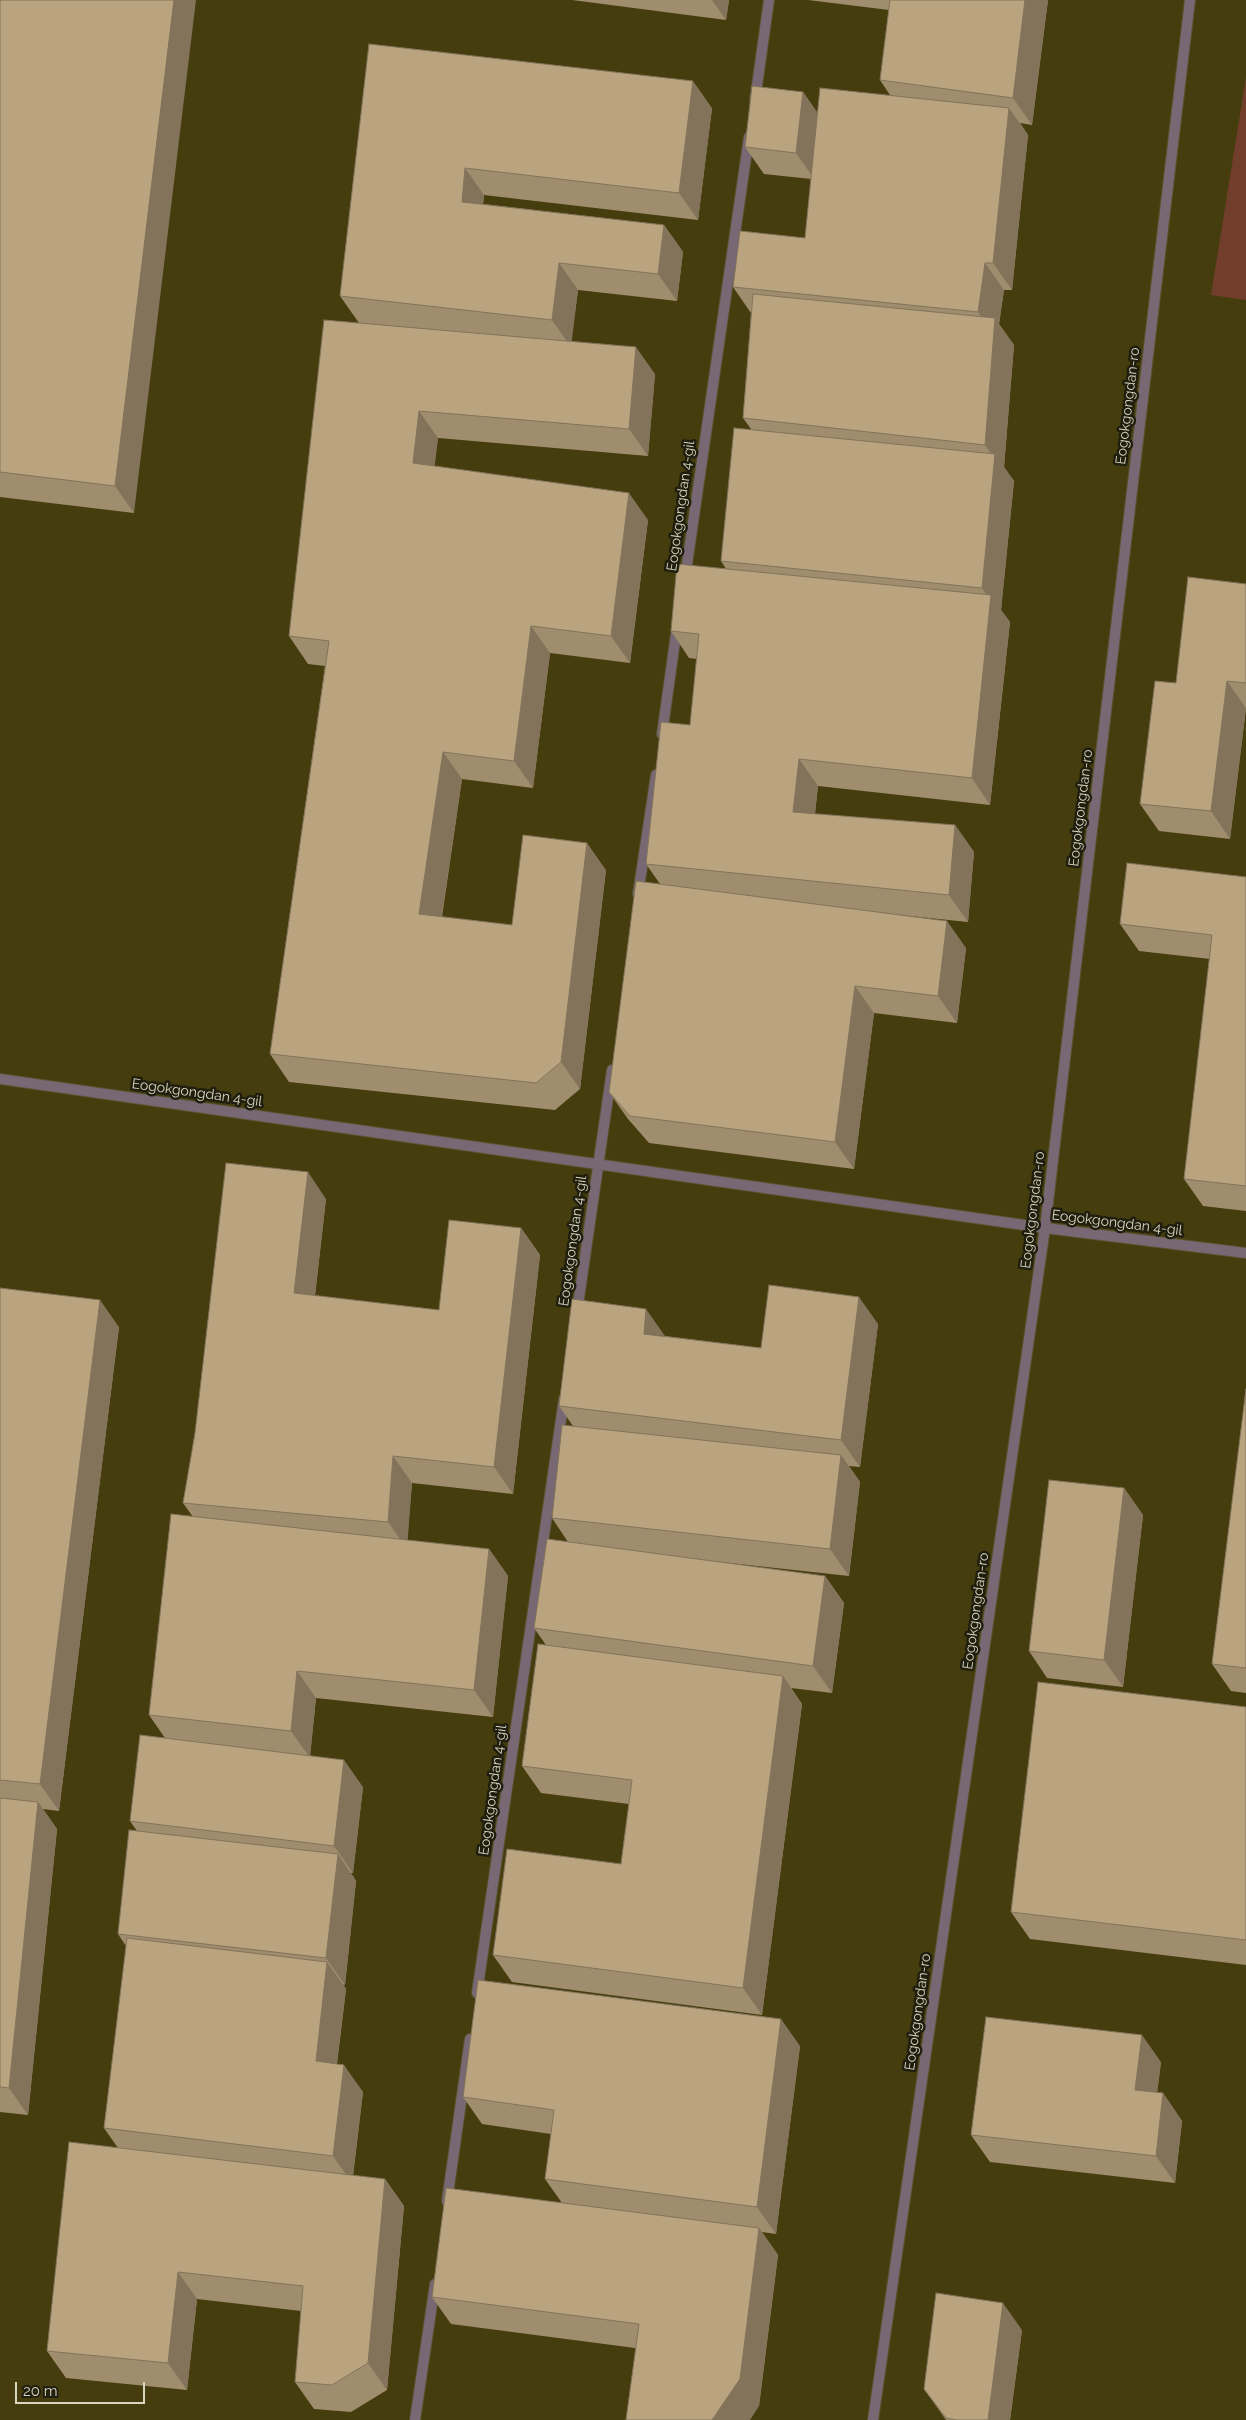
<!DOCTYPE html>
<style>
body{margin:0}
#map{position:relative;width:1246px;height:2420px;overflow:hidden;background:#3d3611;font-family:Raleway,sans-serif}
canvas{display:block}
.scale{position:absolute;left:15px;top:2382px;width:130px;height:22px;box-sizing:border-box;border:2px solid #d8d5c0;border-top:0;padding-left:6px;font-size:15px;line-height:18px;white-space:nowrap;color:#d8d5c0;-webkit-text-stroke:4px #201e0e;paint-order:stroke}
</style>
<div id="map">
<canvas width="1246" height="2420"></canvas>
<div class="scale">20 m</div>
</div>
<script>
const c = document.querySelector('canvas').getContext('2d');
c.lineJoin = 'round';
function fillPath(path, color) {
  c.fillStyle = color;
  c.fill(path, 'evenodd');
}
function poly(rows) {
  const path = new Path2D();
  for (const r of rows) {
    path.moveTo(r[0], r[1]);
    for (let i = 2; i < r.length; i += 2) path.lineTo(r[i], r[i + 1]);
  }
  return path;
}
function stroke(path, color, width, dash) {
  c.strokeStyle = color;
  c.lineWidth = width;
  c.lineCap = dash ? 'butt' : 'round';
  c.setLineDash(dash || []);
  c.stroke(path);
}
function label(font, color, halo, rows, align = 'center') {
  c.font = font + ' Raleway,sans-serif';
  c.lineWidth = 5;
  c.setLineDash([]);
  c.textBaseline = 'middle';
  c.strokeStyle = halo;
  c.fillStyle = color;
  for (const [text, x, y, turn = 0] of rows) {
    c.save();
    c.translate(x, y);
    c.rotate((+turn || 0) * Math.PI / 180);
    c.textAlign = isNaN(turn) ? turn : align;
    if (halo) c.strokeText(text, 0, 0);
    c.fillText(text, 0, 0);
    c.restore();
  }
}
fillPath(poly([
 [0,0,1246,0,1246,2420,0,2420]
]), '#453d0d');
fillPath(poly([
 [1246,77,1246,300,1211,295]
]), '#713e2c');
const minor = poly([
 [755,100,769,0],
 [685,578,749,137],
 [662,734,677,627],
 [638,894,656,775],
 [0,1079,1045,1228,1246,1253],
 [577,1312,612,1070],
 [477,1993,564,1399],
 [447,2201,470,2039],
 [415,2420,435,2284]
]);
const tertiary = poly([
 [873,2420,1045,1228,1190,0]
]);
stroke(minor, '#595330', 12);
stroke(tertiary, '#595330', 12);
stroke(minor, '#786873', 10);
stroke(tertiary, '#786873', 10);
fillPath(poly([
 [0,0,134,513,0,497],
 [572,0,729,0,726,20],
 [808,0,1048,0,1032,125,1020,123,1028,135,1012,290,1004,290,999,324,1014,345,1004,467,1014,481,1001,610,1010,622,990,805,818,786,815,814,955,825,974,852,968,922,900,915,966,948,957,1023,874,1013,854,1169,649,1143,628,1119,609,1092,660,884,646,864,690,725,697,659,689,658,671,631,726,569,721,561,751,429,743,418,751,313,733,287,805,238,811,179,764,174,745,147,803,92,818,114,890,95,880,80,889,10],
 [369,44,712,108,698,220,484,195,483,204,664,225,683,252,677,301,578,290,571,342,655,374,648,456,438,438,434,466,648,520,630,663,550,653,533,788,462,779,442,917,512,925,606,870,580,1089,555,1110,289,1082,270,1054,325,666,308,664,289,636,359,323,340,296],
 [1246,584,1246,708,1230,839,1159,831,1140,804,1176,683],
 [1246,877,1246,1211,1203,1206,1184,1179,1210,959,1139,951,1120,924],
 [326,1199,315,1296,439,1310,521,1228,540,1255,513,1494,412,1483,407,1540,489,1549,508,1576,493,1717,316,1698,310,1755,363,1787,353,1873,351,1873,356,1881,345,1985,343,1984,346,1989,337,2064,363,2092,353,2176,385,2179,404,2206,387,2390,351,2412,314,2409,295,2382,301,2311,197,2299,187,2390,66,2378,47,2351,118,2148,104,2128,126,1946,118,1934,137,1831,130,1821,165,1738,149,1715,193,1517,183,1503],
 [0,1288,119,1327,59,1811,43,1809,57,1829,28,2115,0,2112],
 [878,1324,860,1467,849,1466,860,1482,849,1576,711,1561,825,1576,844,1603,832,1693,791,1688,802,1704,762,2015,512,1982,493,1955,621,1864,629,1804,541,1793,522,1766,546,1645,534,1628,568,1542,552,1518,573,1426,559,1406,665,1336,761,1348],
 [1246,1389,1246,1693,1231,1691,1212,1664],
 [1124,1488,1143,1515,1123,1687,1047,1678,1029,1651],
 [1246,1707,1246,1965,1030,1939,1011,1912],
 [800,2046,776,2234,762,2232,778,2255,759,2406,635,2348,451,2324,432,2297,562,2203,545,2179,551,2134,482,2124,463,2097],
 [1161,2062,1157,2093,1163,2093,1182,2121,1175,2183,990,2162,971,2135],
 [1022,2330,1010,2420,946,2420,924,2389]
]), '#a08d6e');
fillPath(poly([
 [174,0,196,0,134,513,115,486],
 [712,0,729,0,726,20],
 [1025,0,1048,0,1032,125,1013,98],
 [693,81,712,108,698,220,679,193],
 [803,92,822,119,815,180,796,153],
 [1009,108,1028,135,1012,290,993,263],
 [465,168,484,195,481,229,462,202],
 [664,225,683,252,677,301,658,274],
 [559,263,578,290,571,347,552,320],
 [985,263,1004,290,999,324,1014,345,1004,467,1014,481,1001,610,1010,622,990,805,972,778,990,600,982,588,994,458,985,445,994,335,978,312],
 [636,347,655,374,648,456,629,429],
 [419,411,438,438,432,490,413,463],
 [629,493,648,520,630,663,611,636],
 [531,626,550,653,533,788,514,761],
 [1227,681,1246,708,1230,839,1211,811],
 [443,752,462,779,438,941,419,914],
 [799,759,818,786,812,839,793,812],
 [955,825,974,852,968,922,949,895],
 [587,843,606,870,580,1089,561,1062],
 [947,921,966,948,957,1023,938,996],
 [855,986,874,1013,854,1169,835,1142],
 [308,1172,326,1199,312,1320,294,1293],
 [521,1228,540,1255,513,1494,494,1467],
 [859,1297,878,1324,860,1467,841,1440],
 [100,1300,119,1327,59,1811,40,1784],
 [646,1309,665,1336,644,1334],
 [841,1455,860,1482,849,1576,830,1549],
 [393,1456,412,1483,407,1549,388,1522],
 [1124,1488,1143,1515,1123,1687,1104,1660],
 [489,1549,508,1576,493,1717,474,1690],
 [825,1576,844,1603,832,1693,813,1666],
 [297,1671,316,1698,310,1758,291,1731],
 [783,1676,802,1704,762,2015,743,1988],
 [344,1760,363,1787,353,1873,334,1846],
 [38,1802,57,1829,28,2115,9,2088],
 [338,1854,356,1881,345,1985,326,1958],
 [327,1962,346,1989,334,2088,316,2061],
 [781,2019,800,2046,776,2234,757,2207],
 [1142,2035,1161,2062,1154,2117,1135,2090],
 [344,2065,363,2092,352,2183,333,2156],
 [1163,2093,1182,2121,1175,2183,1156,2156],
 [385,2179,404,2206,387,2390,368,2363],
 [759,2228,778,2255,759,2406,750,2420,712,2420],
 [178,2272,197,2299,187,2390,168,2363],
 [1003,2303,1022,2330,1010,2420,988,2420]
]), '#82735a');
const building = poly([
 [0,0,174,0,115,486,0,472,0,0],
 [890,0,1025,0,1013,98,880,80,890,0],
 [369,44,693,81,679,193,465,168,462,202,664,225,658,274,559,263,552,320,340,296,369,44],
 [752,86,803,92,796,153,745,147,752,86],
 [820,88,1009,108,993,263,985,263,978,312,733,287,740,231,805,238,820,88],
 [753,294,995,318,985,445,743,418,753,294],
 [324,320,636,347,629,429,419,411,413,463,629,493,611,636,531,626,514,761,443,752,419,914,512,925,523,835,587,843,561,1062,536,1083,270,1054,329,641,289,636,324,320],
 [734,428,995,454,982,588,721,561,734,428],
 [677,564,991,595,972,778,799,759,793,812,955,825,949,895,646,864,661,722,690,725,699,634,671,631,677,564],
 [1188,577,1246,584,1246,683,1227,681,1211,811,1140,804,1155,681,1176,683,1188,577],
 [1127,863,1246,877,1246,1186,1184,1179,1212,935,1120,924,1127,863],
 [636,881,947,921,938,996,855,986,835,1142,630,1116,609,1092,636,881],
 [226,1163,308,1172,294,1293,439,1310,449,1220,521,1228,494,1467,393,1456,388,1522,183,1503,195,1433,226,1163],
 [769,1285,859,1297,841,1440,559,1406,572,1299,646,1309,644,1334,761,1348,769,1285],
 [0,1288,100,1300,40,1784,0,1780,0,1288],
 [1246,1389,1246,1668,1212,1664,1246,1389],
 [562,1425,841,1455,830,1549,552,1518,562,1425],
 [1049,1480,1124,1488,1104,1660,1029,1651,1049,1480],
 [171,1514,489,1549,474,1690,297,1671,291,1731,149,1715,171,1514],
 [547,1539,825,1576,813,1666,534,1628,547,1539],
 [538,1644,783,1676,743,1988,493,1955,507,1849,621,1864,632,1780,522,1766,538,1644],
 [1038,1682,1246,1707,1246,1940,1011,1912,1038,1682],
 [140,1735,344,1760,334,1846,130,1821,140,1735],
 [0,1798,38,1802,9,2088,0,2087,0,1798],
 [129,1830,338,1854,326,1958,118,1934,129,1830],
 [127,1938,327,1962,316,2061,344,2065,333,2156,104,2128,127,1938],
 [478,1980,781,2019,757,2207,545,2179,554,2110,463,2097,478,1980],
 [986,2017,1142,2035,1135,2090,1163,2093,1156,2156,971,2135,986,2017],
 [69,2142,385,2179,368,2363,332,2385,295,2382,303,2286,178,2272,168,2363,47,2351,69,2142],
 [446,2188,759,2228,740,2379,712,2420,626,2420,639,2324,432,2297,446,2188],
 [936,2293,1003,2303,988,2420,957,2420,946,2418,924,2389,936,2293]
]);
fillPath(building, '#baa480');
stroke(building, '#82735a', 1);
label('14px', '#d8d5c0', '#201e0e', [
 ["Eogokgongdan-ro",1128,406,-83],
 ["Eogokgongdan 4-gil",681,506,-82],
 ["Eogokgongdan-ro",1081,808,-83],
 ["Eogokgongdan 4-gil",197,1093,8],
 ["Eogokgongdan-ro",1033,1210,-83],
 ["Eogokgongdan 4-gil",1117,1223,7],
 ["Eogokgongdan 4-gil",573,1241,-82],
 ["Eogokgongdan-ro",976,1611,-82],
 ["Eogokgongdan 4-gil",493,1790,-82],
 ["Eogokgongdan-ro",918,2012,-82]
]);
</script>
